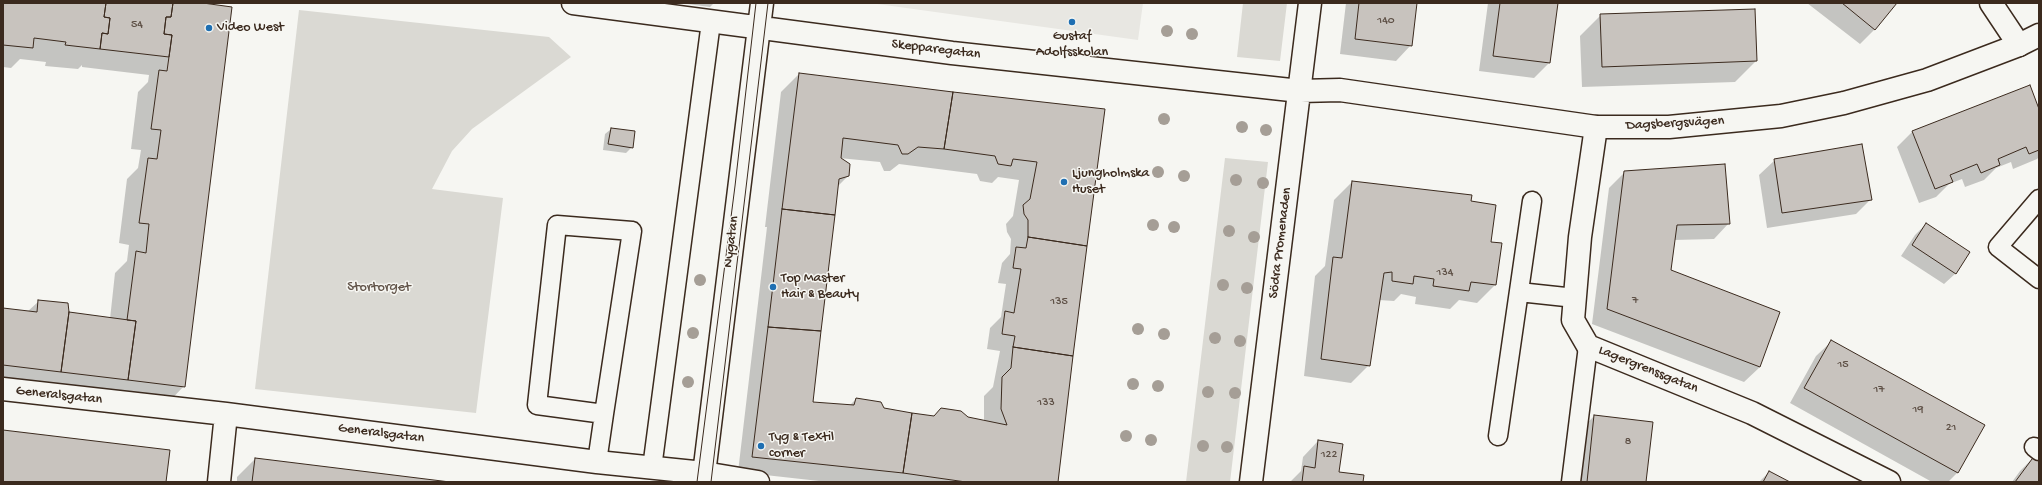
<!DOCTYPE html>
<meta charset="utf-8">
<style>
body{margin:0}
#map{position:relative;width:2042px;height:485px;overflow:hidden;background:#f6f6f2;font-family:"Gochi Hand",sans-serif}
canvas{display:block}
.frame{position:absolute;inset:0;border:4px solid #3b2a1e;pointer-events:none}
</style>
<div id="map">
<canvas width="2042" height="485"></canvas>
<div class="frame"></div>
</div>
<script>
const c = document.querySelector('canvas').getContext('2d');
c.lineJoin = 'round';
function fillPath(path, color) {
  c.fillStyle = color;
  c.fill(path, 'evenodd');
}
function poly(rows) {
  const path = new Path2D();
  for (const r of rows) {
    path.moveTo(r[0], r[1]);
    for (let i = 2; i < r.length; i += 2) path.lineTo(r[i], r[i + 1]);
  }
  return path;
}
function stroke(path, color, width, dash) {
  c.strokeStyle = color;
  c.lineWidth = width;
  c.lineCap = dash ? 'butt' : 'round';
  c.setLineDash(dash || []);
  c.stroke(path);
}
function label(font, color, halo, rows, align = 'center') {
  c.font = font + ' "Gochi Hand",sans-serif';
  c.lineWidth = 3;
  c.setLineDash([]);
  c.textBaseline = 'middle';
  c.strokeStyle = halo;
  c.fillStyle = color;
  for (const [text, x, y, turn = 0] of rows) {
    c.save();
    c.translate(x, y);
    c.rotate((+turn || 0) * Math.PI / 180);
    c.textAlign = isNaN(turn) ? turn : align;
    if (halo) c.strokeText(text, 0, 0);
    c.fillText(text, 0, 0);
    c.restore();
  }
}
fillPath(poly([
 [870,3,1143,3,1138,40]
]), '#e8e7e2');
fillPath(poly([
 [1243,3,1287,3,1280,61,1237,57],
 [299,10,549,37,571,57,472,129,452,151,432,189,503,198,476,413,255,389],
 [1225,158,1268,162,1230,482,1186,482]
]), '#dad9d3');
fillPath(poly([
 [3,3,195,3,184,386,164,407,3,388,3,309,27,312,39,301,68,313,110,319,115,273,127,261,129,245,119,243,127,179,138,168,141,150,131,149,138,92,148,82,149,75,82,67,82,65,78,69,45,66,46,62,20,59,11,68,3,67],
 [680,3,714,3,710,7],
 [1346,3,1416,3,1411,45,1396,61,1340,54],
 [1488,3,1557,3,1549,63,1534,78,1479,71],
 [1807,3,1896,3,1875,29,1860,44],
 [1601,15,1756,61,1735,82,1582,87,1580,36],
 [799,74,1104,110,1057,482,828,482,738,472,767,227,765,227,781,92],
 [839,158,880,162,884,171,890,171,899,164,977,174,980,181,992,183,998,177,1019,180,1013,216,1006,224,1007,232,1011,239,1010,254,1002,263,998,283,1006,284,1001,317,990,328,987,349,1000,351,993,387,984,396,984,422,967,418,933,417,883,409,856,399,850,405,812,403,838,186,848,176],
 [2039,111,2039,157,2037,159,2013,169,2011,162,1996,168,1984,180,1965,187,1962,179,1949,184,1936,197,1919,203,1897,147,1912,132],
 [611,129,632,147,626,153,603,150,605,134],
 [1775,160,1871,199,1856,214,1767,228,1759,175],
 [1625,172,1729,223,1714,239,1674,240,1669,271,1760,367,1744,382,1592,324,1609,188],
 [1352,182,1470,202,1490,243,1501,244,1495,285,1477,303,1459,300,1450,309,1415,304,1416,297,1401,294,1394,301,1379,300,1369,365,1351,383,1304,376,1315,276,1325,266,1334,200],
 [1926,224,1956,273,1944,284,1901,256,1915,235],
 [1832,341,1958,472,1948,482,1932,482,1790,403,1816,356],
 [1594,416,1645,482,1573,482,1579,432],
 [1318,441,1338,473,1362,482,1290,482,1301,471,1303,457],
 [2035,456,2039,482,2012,482,2020,471],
 [255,459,442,482,237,482,237,477],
 [1769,472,1787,482,1759,482]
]), '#0003');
const building = poly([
 [3,3,106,3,104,17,110,18,108,34,102,33,100,49,65,45,66,42,34,38,33,48,3,45,3,3],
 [106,3,173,3,171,17,166,17,164,34,172,35,169,57,100,49,102,33,108,34,110,18,104,17,106,3],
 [173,3,203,3,232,7,185,387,128,380,136,321,127,320,136,251,146,253,149,224,139,223,148,158,157,159,161,130,151,129,159,70,167,71,172,35,164,34,166,17,171,17,173,3],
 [1359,3,1417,3,1412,46,1355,39,1359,3],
 [1500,3,1558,3,1550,63,1493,56,1500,3],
 [1842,3,1897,3,1875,30,1842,3],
 [1755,9,1757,61,1602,67,1600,14,1755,9],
 [799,73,953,92,944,149,918,147,908,154,902,154,898,145,843,138,841,158,850,164,849,176,839,179,835,215,782,209,799,73],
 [2030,85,2039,109,2039,150,2029,154,2026,147,1998,159,2000,165,1981,173,1977,164,1950,175,1953,182,1935,189,1912,131,2030,85],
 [953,92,1105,109,1087,246,1028,237,1028,220,1024,214,1023,205,1030,199,1037,162,1013,159,1011,166,998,164,995,156,944,149,953,92],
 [611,128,635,131,633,148,608,144,611,128],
 [1862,144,1872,200,1782,213,1774,159,1862,144],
 [1725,164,1730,224,1677,225,1671,270,1780,312,1760,367,1607,309,1624,171,1725,164],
 [1352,181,1472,195,1471,201,1496,205,1491,242,1502,243,1496,285,1471,282,1469,291,1433,286,1434,279,1414,276,1413,284,1392,281,1392,272,1384,273,1370,366,1321,359,1333,257,1342,258,1352,181],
 [782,209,835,215,821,331,768,327,782,209],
 [1926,223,1970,252,1956,274,1912,245,1926,223],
 [1028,237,1087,246,1073,356,1013,347,1015,336,1002,334,1005,311,1014,313,1021,269,1013,268,1016,247,1026,248,1028,237],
 [38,300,68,303,69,312,61,372,3,365,3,308,37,312,38,300],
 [69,312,136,321,128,380,61,372,69,312],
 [768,327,821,331,813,402,854,405,856,398,881,402,884,408,912,413,903,473,752,457,768,327],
 [1831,340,1985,425,1958,473,1804,388,1831,340],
 [1013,347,1073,356,1058,482,966,482,903,473,912,413,934,416,941,408,961,411,968,417,1007,425,1001,409,1002,377,1011,368,1013,347],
 [1594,415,1653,422,1646,482,1587,482,1594,415],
 [3,430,170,450,166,482,3,482,3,430],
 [1318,440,1343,444,1339,472,1364,475,1363,482,1302,482,1304,466,1315,468,1318,440],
 [2035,455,2039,458,2039,482,2015,482,2035,455],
 [255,458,450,482,252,482,255,458],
 [1769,471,1790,482,1763,482,1769,471]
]);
fillPath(building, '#c8c3be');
stroke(building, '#3b2a1e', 1);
const lane = poly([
 [2039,199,1998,247,2039,279],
 [1519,292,1575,298],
 [1498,436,1532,201],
 [2034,447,2039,451],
 [597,462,604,414,632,231,557,225,537,405,604,414],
 [652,468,711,22],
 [1571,482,1588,346]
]);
const street = poly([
 [573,3,952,53,1300,91],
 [1991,3,2019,45],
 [1596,127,1580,237,1573,320,1588,346,1752,413,1889,482],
 [3,389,226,414,597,462,704,473,758,482],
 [219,482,226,414],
 [703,482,762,3]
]);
const secondary = poly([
 [1300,91,1340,90,1596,127,1669,127,1781,116,1844,103,1927,80,2019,45,2039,35],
 [1251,482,1310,3]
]);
stroke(lane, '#3b2a1e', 21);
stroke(street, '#3b2a1e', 25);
stroke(secondary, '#3b2a1e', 25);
stroke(lane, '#f6f6f2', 18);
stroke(street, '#f6f6f2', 22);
stroke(secondary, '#f6f6f2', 22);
stroke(poly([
 [697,482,735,186,756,3],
 [711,482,768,3]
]), '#3b2a1e', 1);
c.fillStyle = '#a59e96';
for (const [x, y] of [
 [1167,31],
 [1192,34],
 [1164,119],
 [1242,127],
 [1266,130],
 [1158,172],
 [1184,176],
 [1236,180],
 [1263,183],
 [1153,225],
 [1174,227],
 [1229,231],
 [1254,237],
 [700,280],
 [1223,285],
 [1247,288],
 [1138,329],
 [693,333],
 [1164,334],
 [1215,338],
 [1240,341],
 [688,382],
 [1133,384],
 [1158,386],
 [1208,392],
 [1235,393],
 [1126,436],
 [1151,440],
 [1203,446],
 [1227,447]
]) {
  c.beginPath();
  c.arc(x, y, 6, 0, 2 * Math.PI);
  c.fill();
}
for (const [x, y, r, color] of [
 [1072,22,4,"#1f6fb2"],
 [209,28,4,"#1f6fb2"],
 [1064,182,4,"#1f6fb2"],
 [773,287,4,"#1f6fb2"],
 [761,446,4,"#1f6fb2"]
]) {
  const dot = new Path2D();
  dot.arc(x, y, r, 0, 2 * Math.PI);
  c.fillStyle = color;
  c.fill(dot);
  stroke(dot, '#f6f6f2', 1.5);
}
label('12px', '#5e5046', null, [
 ["140",1386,21],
 ["54",137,25],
 ["134",1445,273],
 ["7",1635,301],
 ["135",1059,302],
 ["15",1843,365],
 ["17",1879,390],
 ["133",1046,403],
 ["19",1918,410],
 ["21",1951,428],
 ["8",1628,442],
 ["122",1329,455]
]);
label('14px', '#3b2a1e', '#f6f6f2', [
 ["Video West",217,28],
 ["Gustaf",1072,37,"center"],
 ["Adolfsskolan",1072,53,"center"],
 ["Ljungholmska",1072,174],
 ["Huset",1072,190],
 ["Top Master",781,279],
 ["Hair & Beauty",781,295],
 ["Tyg & Textil",769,438],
 ["corner",769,454]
], 'left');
label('14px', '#3b2a1e', '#f6f6f2', [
 ["Skepparegatan",936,50,7],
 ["Dagsbergsvägen",1675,124,-3],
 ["Nygatan",732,242,-83],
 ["Södra Promenaden",1281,243,-83],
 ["Lagergrenssgatan",1648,370,22],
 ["Generalsgatan",59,396,6],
 ["Generalsgatan",381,434,7]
]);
label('14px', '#63564b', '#f6f6f2', [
 ["Stortorget",379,288]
]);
</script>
